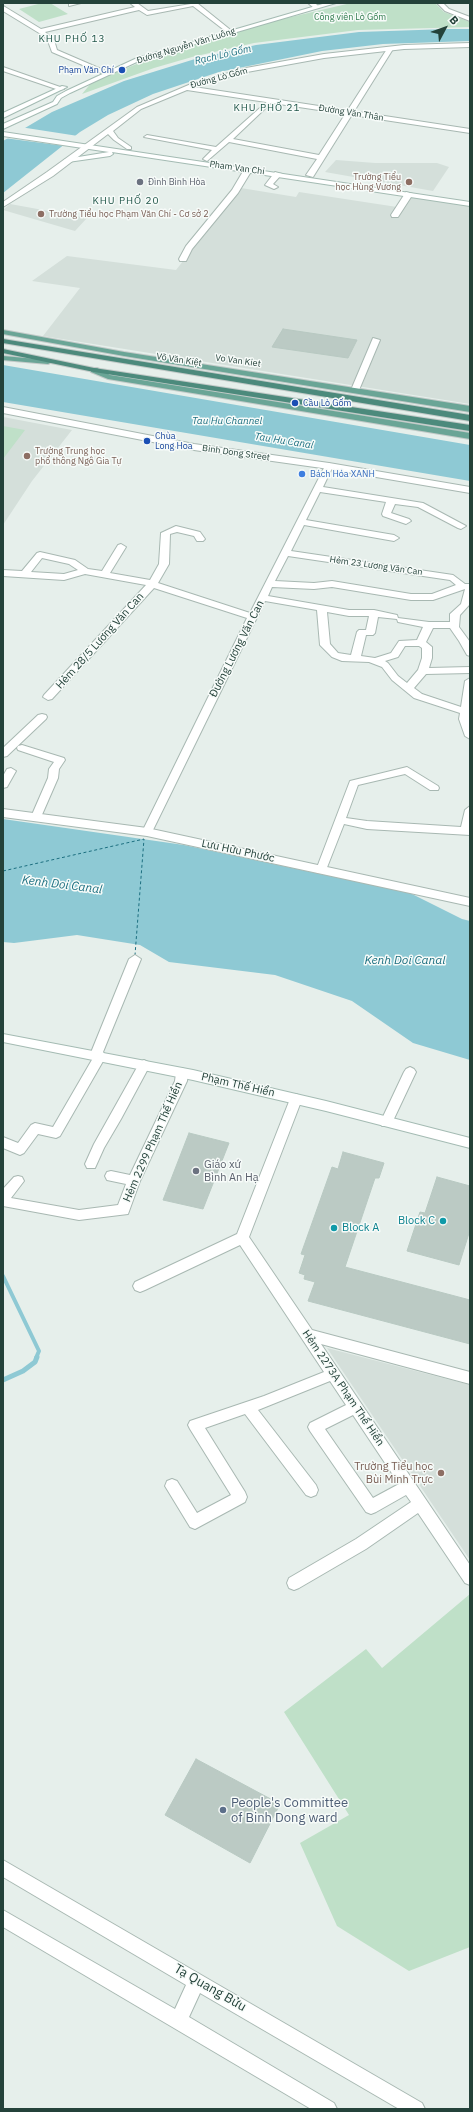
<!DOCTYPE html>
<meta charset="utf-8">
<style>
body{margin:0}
#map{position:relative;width:473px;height:2112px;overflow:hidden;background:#e6efeb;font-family:"IBM Plex Sans",sans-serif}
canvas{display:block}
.frame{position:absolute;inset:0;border:4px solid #24423a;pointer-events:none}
.north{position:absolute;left:425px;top:8px;width:40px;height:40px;-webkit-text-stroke:3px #f7fbf9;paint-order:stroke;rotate:49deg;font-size:11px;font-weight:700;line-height:16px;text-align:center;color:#24423a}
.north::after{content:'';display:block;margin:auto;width:14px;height:18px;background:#24423a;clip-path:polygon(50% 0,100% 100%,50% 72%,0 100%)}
</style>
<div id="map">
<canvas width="473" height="2112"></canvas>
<div class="frame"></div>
<div class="north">B</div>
</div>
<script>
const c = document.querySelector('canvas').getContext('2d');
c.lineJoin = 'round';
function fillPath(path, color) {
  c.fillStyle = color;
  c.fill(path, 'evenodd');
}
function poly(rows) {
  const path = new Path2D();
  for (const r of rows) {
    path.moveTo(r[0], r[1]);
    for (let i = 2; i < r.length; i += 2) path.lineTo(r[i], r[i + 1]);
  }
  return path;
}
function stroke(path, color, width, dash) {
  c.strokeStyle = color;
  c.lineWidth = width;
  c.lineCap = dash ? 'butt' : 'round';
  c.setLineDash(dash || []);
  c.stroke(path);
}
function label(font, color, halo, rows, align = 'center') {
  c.font = font + ' "IBM Plex Sans",sans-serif';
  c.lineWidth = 3;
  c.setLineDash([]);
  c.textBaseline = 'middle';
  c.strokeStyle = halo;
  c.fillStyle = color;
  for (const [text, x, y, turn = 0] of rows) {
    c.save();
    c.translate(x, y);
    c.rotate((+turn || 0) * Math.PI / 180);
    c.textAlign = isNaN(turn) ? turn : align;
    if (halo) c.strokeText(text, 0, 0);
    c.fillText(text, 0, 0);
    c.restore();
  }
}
fillPath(poly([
 [336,160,375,163,437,163,449,167,433,191,325,172],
 [241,188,296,197,299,192,397,207,404,196,470,206,470,404,43,336,80,288,32,281,67,256,176,270],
 [10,204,87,218,75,231,3,210],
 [3,417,72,430,32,481,3,525],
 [327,1348,470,1385,470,1560]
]), '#d4dfda');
fillPath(poly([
 [42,3,50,3,68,14,39,22,19,9],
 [351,3,435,3,444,12,470,22,470,27,358,30,254,43,192,57,154,68,82,94,92,82,154,57,274,21],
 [3,426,25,430,3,459],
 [470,1594,470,1947,409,1971,337,1926,300,1843,349,1815,284,1712,366,1649,382,1668]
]), '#bfe0c8');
fillPath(poly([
 [448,29,470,29,470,41,383,44,322,51,219,72,153,94,108,115,80,132,3,193,3,141,52,112,124,81,195,59,256,45,359,32],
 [3,365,470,445,470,481,3,402],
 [3,819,184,845,410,893,462,919,470,921,470,1060,413,1043,352,1001,275,975,169,962,140,945,77,935,14,943,3,942]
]), '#8ec9d4');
fillPath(poly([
 [20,127,78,136,65,146,4,138]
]), '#e6efeb');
stroke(poly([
 [3,1276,39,1351,36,1358]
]), '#8ec9d4', 4);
stroke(poly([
 [3,1380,23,1371,35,1362,37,1357]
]), '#8ec9d4', 5);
stroke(poly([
 [3,871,144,839,135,955]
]), '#1c6f80', 1, [3, 2.5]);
const building = poly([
 [283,329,357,340,348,358,272,347,283,329],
 [189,1133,229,1143,203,1209,163,1200,189,1133],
 [343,1152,384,1163,379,1178,375,1178,345,1267,470,1300,470,1344,308,1301,315,1282,304,1279,305,1275,299,1273,305,1255,301,1254,332,1167,338,1169,343,1152],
 [437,1177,470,1186,470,1230,459,1265,407,1251,420,1212,425,1213,437,1177],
 [196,1759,280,1804,250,1863,165,1815,196,1759]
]);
fillPath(building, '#bbcac4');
stroke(building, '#b8c9c2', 1);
const minor = poly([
 [71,3,81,3,69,6,69,4,71,3],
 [130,3,137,3,148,11,197,3,233,32,228,33,193,6,147,15,139,10,45,32,54,40,57,50,108,72,108,74,106,75,52,52,48,41,44,36,3,11,3,6,5,7,41,29,135,7,130,3],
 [390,47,393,49,313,177,306,175,317,159,229,142,207,161,203,159,212,150,144,137,147,135,216,147,270,99,273,101,272,102,233,139,319,155,387,49,390,47],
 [3,67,63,88,64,89,59,90,3,71,3,67],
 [245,168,252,170,238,193,192,249,186,261,180,261,179,259,186,246,232,190,245,168],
 [275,172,282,174,273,184,278,187,274,189,265,185,275,172],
 [406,192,413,194,398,217,392,217,391,215,406,192],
 [373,338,380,340,359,390,352,392,351,390,373,338],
 [329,463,333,466,323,487,423,503,466,526,461,529,458,528,418,507,395,504,391,513,409,519,411,521,406,524,383,516,382,514,386,502,320,492,306,520,394,535,399,538,394,541,304,525,291,551,453,575,465,584,470,584,470,604,460,615,459,627,470,642,470,656,467,655,459,641,450,628,433,628,426,642,432,647,432,658,429,668,470,667,470,673,426,674,414,688,422,694,461,707,465,681,470,678,470,739,465,736,459,719,460,713,414,698,392,680,382,667,369,662,342,661,332,657,320,645,317,610,265,601,152,832,151,835,143,835,142,832,247,618,154,588,52,699,48,700,43,697,44,695,146,585,85,574,64,580,3,576,3,570,22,571,37,553,40,552,75,560,88,569,102,571,118,545,121,544,126,547,110,573,150,580,159,564,161,533,176,526,200,532,205,539,203,541,197,541,194,536,177,532,170,534,169,564,158,583,250,613,325,466,329,463],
 [288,556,450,580,456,585,432,594,411,594,332,581,314,583,275,581,288,556],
 [42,558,69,564,78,570,64,574,31,572,42,558],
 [272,587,314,589,332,587,411,600,433,600,465,589,461,604,450,614,450,622,429,622,398,618,397,615,374,610,349,610,268,596,272,587],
 [327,612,349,616,369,616,366,630,359,630,357,632,351,655,338,653,330,644,327,612],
 [378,617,397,619,398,622,423,627,417,640,399,641,391,653,375,658,361,656,366,635,373,635,375,633,378,617],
 [405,646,419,646,422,648,422,658,418,670,407,683,398,676,388,663,385,661,398,657,405,646],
 [42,714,46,715,47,717,46,719,7,756,3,757,3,748,38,715,42,714],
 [22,745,64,758,65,760,59,769,58,778,41,817,36,821,31,817,48,778,49,769,54,762,18,750,17,748,18,746,22,745],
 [407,767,438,786,439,788,438,790,430,790,405,774,358,785,346,818,367,821,461,827,465,810,470,806,470,835,367,829,344,824,326,870,325,873,317,873,316,870,350,781,407,767],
 [11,768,16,771,7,787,3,788,3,776,7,769,11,768],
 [135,955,141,959,103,1052,106,1056,60,1136,56,1138,38,1134,24,1153,20,1155,3,1148,3,1137,18,1143,31,1125,35,1123,53,1127,93,1058,90,1055,129,959,135,955],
 [144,1060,148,1062,150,1065,121,1119,104,1148,95,1168,87,1168,85,1164,94,1144,140,1062,144,1060],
 [410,1067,414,1069,416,1072,392,1123,390,1126,382,1126,380,1123,404,1072,406,1069,410,1067],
 [182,1068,186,1070,188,1073,187,1081,140,1181,128,1214,79,1220,3,1206,3,1189,14,1177,18,1176,22,1177,24,1181,11,1198,79,1210,118,1205,126,1184,107,1180,105,1176,107,1172,111,1171,130,1175,175,1081,176,1073,178,1070,182,1068],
 [296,1094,300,1096,302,1099,249,1237,312,1330,470,1372,470,1384,321,1344,470,1565,470,1585,465,1583,418,1513,366,1549,299,1588,294,1590,289,1588,287,1583,289,1578,356,1539,411,1502,406,1495,376,1512,371,1514,366,1512,310,1431,308,1427,310,1423,346,1405,330,1381,258,1410,316,1485,318,1490,316,1495,311,1497,306,1495,245,1414,205,1428,245,1492,247,1497,245,1502,195,1529,190,1527,165,1486,167,1481,172,1479,177,1481,197,1513,231,1495,190,1429,188,1425,190,1421,264,1396,324,1372,240,1245,145,1290,140,1292,135,1290,133,1286,135,1282,237,1234,290,1099,292,1096,296,1094],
 [353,1415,399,1484,373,1498,325,1429,353,1415]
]);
const tertiary = poly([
 [308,3,315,3,319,7,314,8,308,3],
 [437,3,443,3,449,9,470,17,470,21,445,11,437,3],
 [470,43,470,47,404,49,324,58,247,72,194,87,470,129,470,133,187,90,141,109,113,131,118,138,131,147,131,149,127,149,114,140,108,134,53,176,3,207,3,202,47,172,137,107,191,84,246,68,324,54,404,45,470,43],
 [3,407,194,444,329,463,470,487,470,493,329,469,194,450,3,413,3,407],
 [3,809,147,828,470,898,470,906,147,836,3,817,3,809],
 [3,1860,422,2103,425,2109,399,2109,200,1993,189,2017,334,2103,337,2109,311,2109,3,1927,3,1910,175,2009,186,1985,3,1877,3,1860]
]);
const secondary = poly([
 [326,3,336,3,141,60,70,93,61,98,57,104,3,129,3,124,53,102,57,96,66,91,137,58,326,3],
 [62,86,67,87,3,118,3,113,62,86],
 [3,132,470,202,470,206,112,152,113,154,110,156,68,162,64,160,66,159,109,152,3,136,3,132],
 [3,1034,193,1070,326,1101,470,1138,470,1148,326,1111,193,1080,3,1042,3,1034]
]);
const primary = poly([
 [3,330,124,352,470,406,470,412,124,356,3,334,3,330],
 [3,356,48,360,52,362,48,364,3,360,3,356],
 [91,368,97,368,110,375,470,433,470,439,108,379,91,372,91,368]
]);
const trunk = poly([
 [3,339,470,415,470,421,3,343,3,339],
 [3,349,94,368,470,425,470,431,94,372,3,353,3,349]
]);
stroke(minor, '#a8b8b2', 2);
stroke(tertiary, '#a8b8b2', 2);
stroke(secondary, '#a4bbb3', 2);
stroke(primary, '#c2cac8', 2);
stroke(trunk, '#c2cac8', 2);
fillPath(minor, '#fff');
fillPath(tertiary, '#fff');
fillPath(secondary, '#fff');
fillPath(primary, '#6aa596');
fillPath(trunk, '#4c8a7c');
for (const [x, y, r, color] of [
 [122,70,4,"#1a4fb4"],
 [140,182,4,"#6b7280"],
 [409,182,4,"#8d6e63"],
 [41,214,4,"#8d6e63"],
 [295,403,4,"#1a4fb4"],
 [147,441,4,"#1a4fb4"],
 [27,456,4,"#8d6e63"],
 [302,474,4,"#3f7fe0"],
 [196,1171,4,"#6b7280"],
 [443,1221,4,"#0f9aa8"],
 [334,1228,4,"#0f9aa8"],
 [441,1473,4,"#8d6e63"],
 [223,1810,4,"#5c6f8a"]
]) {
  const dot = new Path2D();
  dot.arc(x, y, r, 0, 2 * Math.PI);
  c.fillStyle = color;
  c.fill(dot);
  stroke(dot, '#f7fbf9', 1.5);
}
label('9px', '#2d7a4b', '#f7fbf9', [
 ["Công viên Lò Gốm",350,17]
]);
label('9px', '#24423a', '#f7fbf9', [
 ["Đường Nguyễn Văn Luông",186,46,-17],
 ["Đường Lò Gốm",219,78,-15],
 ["Đường Văn Thân",351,113,9],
 ["Pham Van Chi",237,168,8],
 ["Võ Văn Kiệt",179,360,9],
 ["Vo Van Kiet",238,361,8],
 ["Binh Dong Street",236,453,8],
 ["Hẻm 23 Lương Văn Can",376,566,8]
]);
label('9px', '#164399', '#f7fbf9', [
 ["Phạm Văn Chí",114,70,"right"],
 ["Cầu Lò Gốm",303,403],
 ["Chùa",155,436],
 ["Long Hoa",155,446]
], 'left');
label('9px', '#785e54', '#f7fbf9', [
 ["Trường Tiểu",401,177,"right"],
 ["học Hùng Vương",401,187,"right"],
 ["Trường Tiểu học Phạm Văn Chí - Cơ sở 2",49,214],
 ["Trường Trung học",35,451],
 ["phổ thông Ngô Gia Tự",35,461]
], 'left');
label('9px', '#5b616d', '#f7fbf9', [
 ["Đình Bình Hòa",148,182]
], 'left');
label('9px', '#366cbe', '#f7fbf9', [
 ["Bách Hóa XANH",310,474]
], 'left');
c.letterSpacing = '1px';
label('10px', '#1f5548', '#f7fbf9', [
 ["KHU PHỐ 13",72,39],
 ["KHU PHỐ 21",267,108],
 ["KHU PHỐ 20",126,201]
]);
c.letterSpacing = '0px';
label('italic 10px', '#1c6f80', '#f7fbf9', [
 ["Rạch Lò Gốm",223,55,-13],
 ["Tau Hu Channel",227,421],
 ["Tau Hu Canal",284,441,9]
]);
label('11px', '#24423a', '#f7fbf9', [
 ["Hẻm 28/5 Lương Văn Can",100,641,-48],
 ["Đường Lương Văn Can",237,649,-63],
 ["Lưu Hữu Phước",238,851,12],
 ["Phạm Thế Hiển",238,1085,13],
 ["Hẻm 2299 Phạm Thế Hiển",153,1142,-66],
 ["Hẻm 2273A Phạm Thế Hiển",343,1388,56]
]);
label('11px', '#5b616d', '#f7fbf9', [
 ["Giáo xứ",204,1165],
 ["Bình An Hạ",204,1178]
], 'left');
label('11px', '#0d838f', '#f7fbf9', [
 ["Block C",435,1221],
 ["Block A",342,1228,"left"]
], 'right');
label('11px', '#785e54', '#f7fbf9', [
 ["Trường Tiểu học",433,1467],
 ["Bùi Minh Trực",433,1480]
], 'right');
label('italic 12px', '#1c6f80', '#f7fbf9', [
 ["Kenh Doi Canal",62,885,7],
 ["Kenh Doi Canal",405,961]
]);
label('13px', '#4e5e75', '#f7fbf9', [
 ["People's Committee",231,1803],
 ["of Binh Dong ward",231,1818]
], 'left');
label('13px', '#24423a', '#f7fbf9', [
 ["Tạ Quang Bửu",210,1988,30]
]);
</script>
